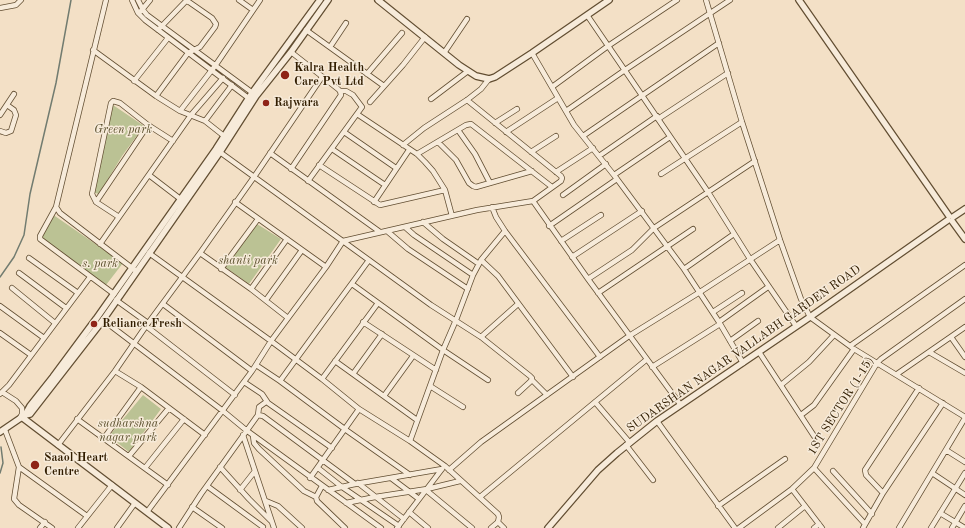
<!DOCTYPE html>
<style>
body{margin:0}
canvas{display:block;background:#f3e0c6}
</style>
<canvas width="965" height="528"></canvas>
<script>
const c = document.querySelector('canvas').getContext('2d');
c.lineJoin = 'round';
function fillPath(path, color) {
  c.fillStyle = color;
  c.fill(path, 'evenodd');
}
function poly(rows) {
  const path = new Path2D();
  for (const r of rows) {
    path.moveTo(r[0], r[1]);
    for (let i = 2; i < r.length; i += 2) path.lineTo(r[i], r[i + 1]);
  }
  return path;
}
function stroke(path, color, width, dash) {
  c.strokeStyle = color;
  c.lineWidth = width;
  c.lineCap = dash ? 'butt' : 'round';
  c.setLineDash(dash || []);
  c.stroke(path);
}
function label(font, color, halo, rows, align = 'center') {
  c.font = font + ' "Old Standard TT",serif';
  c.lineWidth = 3;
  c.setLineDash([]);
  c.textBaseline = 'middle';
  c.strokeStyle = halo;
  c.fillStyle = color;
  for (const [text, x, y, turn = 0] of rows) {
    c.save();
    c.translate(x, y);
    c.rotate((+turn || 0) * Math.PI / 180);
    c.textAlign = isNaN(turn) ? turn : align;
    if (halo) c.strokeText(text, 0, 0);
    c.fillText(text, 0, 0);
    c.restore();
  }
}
fillPath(poly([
 [113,105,144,126,122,156,99,194,95,193,94,189],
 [52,214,123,263,106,285,38,236],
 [257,224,281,239,249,284,225,267],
 [143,395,161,409,129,452,109,436]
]), '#bbc294');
stroke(poly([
 [0,277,14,257,24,235,30,194,56,83,71,0],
 [0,473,3,463,1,447]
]), '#727c70', 1.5);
const minor = poly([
 [106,0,56,207,60,213,136,271],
 [132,0,138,13,145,20,251,100],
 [138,0,143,10,147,15,254,94],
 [239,0,253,10],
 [706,0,742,122,780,240,801,299,810,317,854,349,965,417],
 [0,8,16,5,21,0],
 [141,11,150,0],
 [587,15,708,192,750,259,796,326],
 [306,30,384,86],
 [330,47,346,23],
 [93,50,156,96,180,111,205,121,224,136],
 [291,52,338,89,340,91,341,95,291,169],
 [444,53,467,19],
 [532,53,574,125,617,179,684,269,719,322,743,363],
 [367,74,402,33],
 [134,81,168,38],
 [552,87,608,46,677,0],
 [156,96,188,53,200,47,215,27,216,24,212,18,189,2,186,1,158,30],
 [431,99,468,71],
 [370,102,403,65,425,37],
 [180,111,215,66,260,0],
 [566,111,625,70,730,0],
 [357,114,417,154,425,162,433,171,445,190,452,216],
 [0,115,14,94],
 [658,119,728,73],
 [205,121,232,85],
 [495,123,517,109],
 [458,130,475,154,490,183],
 [0,131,6,133,11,131,16,115,14,110,7,105],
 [344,132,396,168],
 [506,132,558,98],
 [583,136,719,43],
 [438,142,456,160,469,183,473,186,476,187,532,171],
 [403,145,424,128,467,100,481,89,489,79],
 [332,149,385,185],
 [217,150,431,305,481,337,530,376,532,378,531,381,518,393],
 [531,152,556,136],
 [270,153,380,232],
 [417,154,466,125,471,124,552,187],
 [599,156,657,116],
 [319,165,380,205,445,190],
 [556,172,593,148],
 [661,174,742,122],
 [149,175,183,201],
 [614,175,670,137],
 [308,181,362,107,353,95,346,91,340,91],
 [563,195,606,164],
 [533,201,588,279,680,404],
 [96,202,148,125],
 [235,202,326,267],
 [374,202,409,150],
 [56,207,40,236,40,239,114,294],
 [492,207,496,217,505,231,600,357],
 [119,217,96,202,92,194,111,103,113,101,120,103,148,125,173,141],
 [423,222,443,239,479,264],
 [549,226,617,179],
 [405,227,414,235,473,275],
 [387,231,408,249,468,289],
 [561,241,601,215],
 [100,244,191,115,223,78],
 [149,253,271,341,322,379,359,409,410,441],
 [200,253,251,289,288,318],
 [572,257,642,211],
 [29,258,78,293],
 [369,260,280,381,346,430,410,475],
 [481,260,498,276,573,377],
 [221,269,258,219],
 [684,269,734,234],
 [19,273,66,308],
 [588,279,632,250,654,228,755,161],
 [352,284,443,350,488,380],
 [12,288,55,323],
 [251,289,287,239],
 [598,293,693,229],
 [116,300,148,323],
 [266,300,302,250],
 [163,304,252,371],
 [0,306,44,338],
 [713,312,742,293],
 [103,320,223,411,246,430,381,528],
 [363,322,436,370],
 [719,322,768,287],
 [146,326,235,395],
 [0,333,31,355],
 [481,337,518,304],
 [951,337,965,357],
 [730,341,758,321],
 [850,346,965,265],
 [759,352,814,436],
 [929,352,965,373],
 [335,361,417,420],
 [256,365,280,381],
 [652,367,720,324],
 [115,371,141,387,205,435],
 [353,374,382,334],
 [897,374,965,327],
 [322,379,378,303],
 [532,380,547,395],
 [244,382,262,394,268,403,332,448],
 [781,385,809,362,834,335],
 [430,386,463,407],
 [2,392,16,401,22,408,22,414,20,418],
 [0,394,9,385,90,277],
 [384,396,413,356],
 [595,402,630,443],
 [258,415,259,407,266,402],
 [801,415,814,405,854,349],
 [77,419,168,485],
 [657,421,735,528],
 [5,430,19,467,14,499,19,505,52,528],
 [243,435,274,528],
 [253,436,254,443,259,449,304,491,316,497],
 [104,438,141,387],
 [58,445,115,371,146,326,200,253,254,177,322,77],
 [626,445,653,480],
 [946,450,965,462],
 [129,456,169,408],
 [19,467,87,516],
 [220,467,249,499,271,521],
 [145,468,184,419],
 [318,468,342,487,399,526],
 [814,468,865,524],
 [449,470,481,442,629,336,700,292,780,240],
 [833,471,872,514],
 [932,473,965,495],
 [310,478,359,409],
 [391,478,419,499],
 [358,483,404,519],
 [207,486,263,527],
 [322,486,316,497,317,501,345,528],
 [792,489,822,528],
 [240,490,255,471],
 [328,490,355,484,442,469],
 [426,490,472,528],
 [883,493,866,475,865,470,919,388],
 [480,497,646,360],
 [266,501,278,506,302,528],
 [346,503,375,497,427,489,460,481],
 [718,506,785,459],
 [192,507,222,528],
 [147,512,252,371,271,341,326,267,343,241,477,210,533,201,561,181,562,178,561,176,467,100],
 [409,512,428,528],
 [940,513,965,528],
 [40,528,45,522],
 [78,528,112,485],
 [117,528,135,503],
 [179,528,201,494,258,415,263,416,355,484],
 [397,528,442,469],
 [491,528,498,522],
 [504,528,498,522,499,517,498,514,445,466,410,441,443,350,456,320,473,275,481,260,505,231],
 [739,528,792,489,814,468,877,363,881,359,965,299],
 [778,528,805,506],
 [814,528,819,524],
 [863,528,883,493,943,403],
 [899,528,965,418],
 [931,528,965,473],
 [952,528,965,506]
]);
const tertiary = poly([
 [378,0,459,65,476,76,489,79,495,77,532,53,609,0],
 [799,0,949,216],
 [953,217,965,209],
 [952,221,965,239],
 [25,415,30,406,53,377,96,319,216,149,252,93,320,0],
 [23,418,168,528],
 [0,432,25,415,30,414,103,320,220,152,256,96,291,52,328,0],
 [548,528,598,470,617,453,657,421,810,317,948,220]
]);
stroke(minor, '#624e32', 6);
stroke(tertiary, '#624e32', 8);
stroke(minor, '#f7ebda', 4.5);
stroke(tertiary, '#f7ebda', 5.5);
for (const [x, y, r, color] of [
 [285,75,5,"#8f2418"],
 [266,103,4,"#8f2418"],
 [94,324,4,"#8f2418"],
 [35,465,5,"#8f2418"]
]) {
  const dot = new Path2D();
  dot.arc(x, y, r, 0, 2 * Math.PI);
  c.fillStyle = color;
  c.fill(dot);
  stroke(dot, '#f7ebda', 1.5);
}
label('bold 12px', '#311d00', '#f7ebda', [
 ["Kalra Health",294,68],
 ["Care Pvt Ltd",294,82],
 ["Rajwara",274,103],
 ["Reliance Fresh",102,324],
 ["Saaol Heart",44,458],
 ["Centre",44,472]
], 'left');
label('italic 12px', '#5a4f2c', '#f7ebda', [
 ["Green park",123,130],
 ["shanti park",248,261],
 ["s. park",100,264],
 ["sudharshna",128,424],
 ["nagar park",128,438]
]);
label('12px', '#311d00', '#f7ebda', [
 ["SUDARSHAN NAGAR VALLABH GARDEN ROAD",744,349,-35],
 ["1ST SECTOR (1-15)",841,406,-58]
]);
</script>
